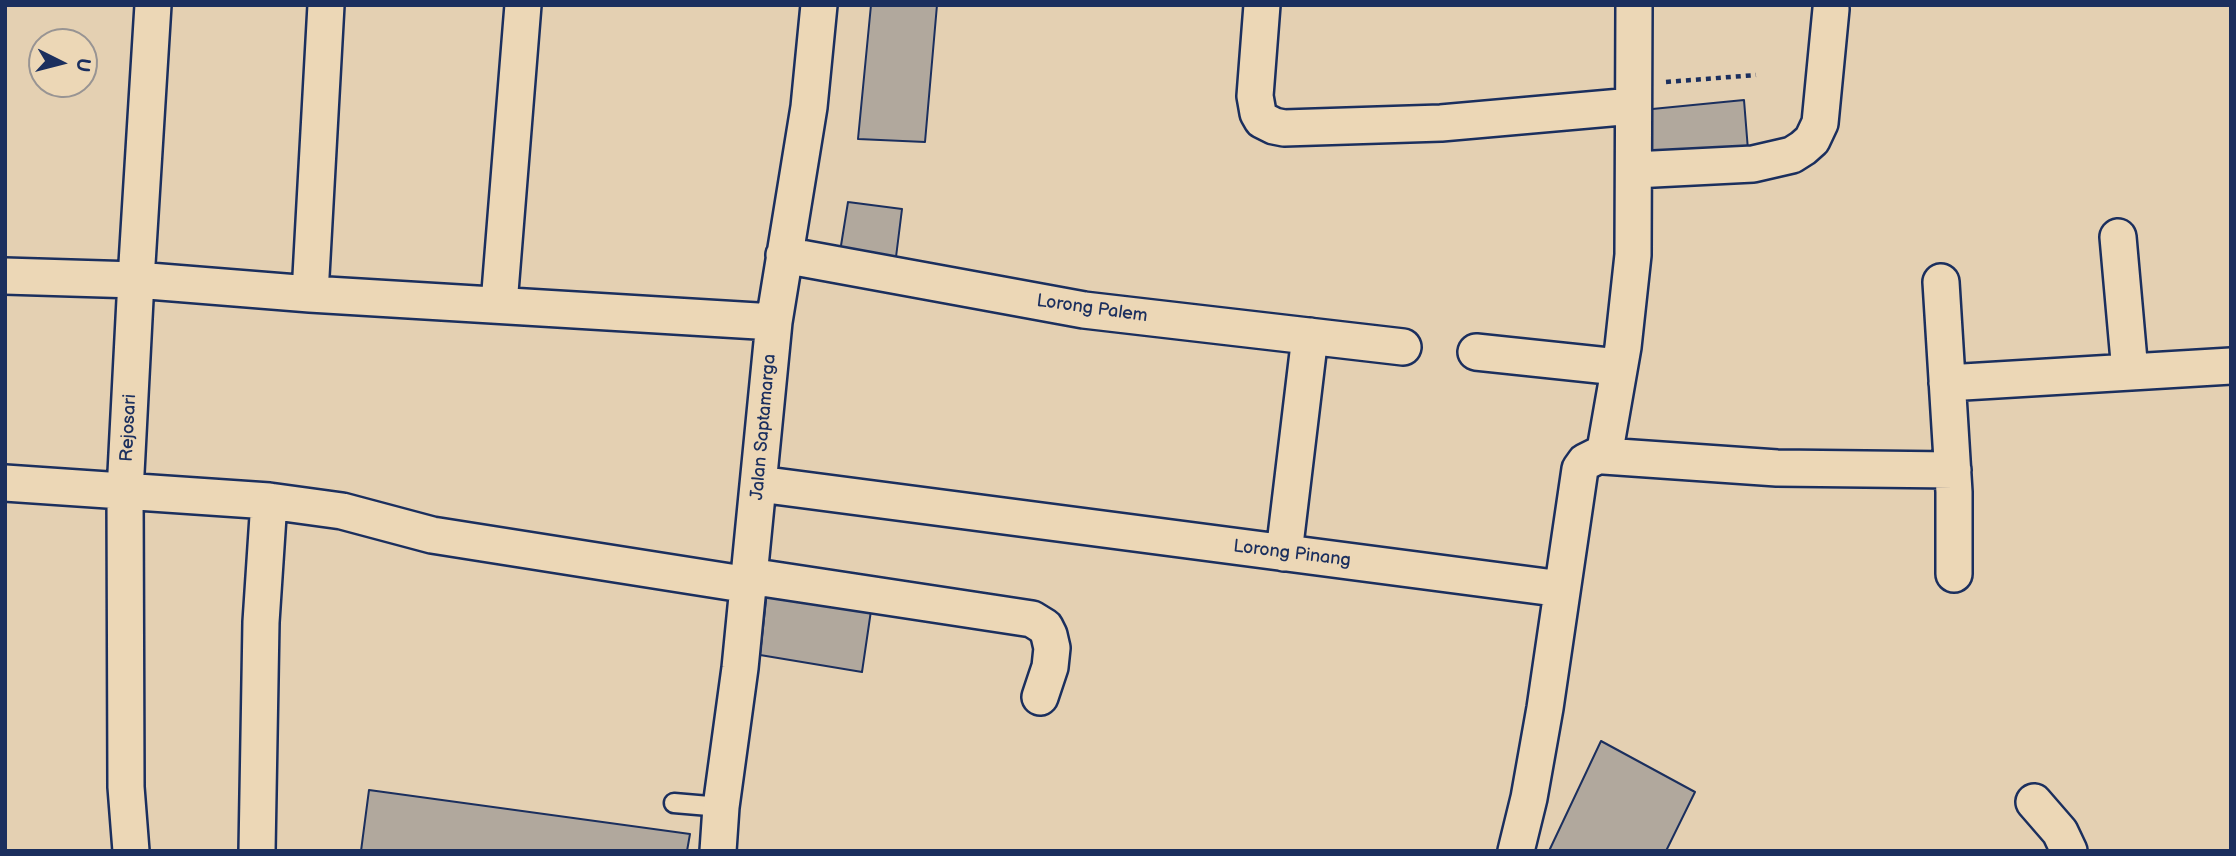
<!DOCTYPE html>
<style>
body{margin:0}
#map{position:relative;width:2236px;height:856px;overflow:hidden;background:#e4d0b2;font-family:"Balsamiq Sans",sans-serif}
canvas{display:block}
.frame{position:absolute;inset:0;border:7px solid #1b2f5e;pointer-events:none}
.north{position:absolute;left:28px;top:28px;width:70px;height:70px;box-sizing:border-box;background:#ecd7b6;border:2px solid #989493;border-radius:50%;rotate:96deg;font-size:19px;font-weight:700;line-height:28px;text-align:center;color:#1b2f5e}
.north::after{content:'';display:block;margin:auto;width:24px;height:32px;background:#1b2f5e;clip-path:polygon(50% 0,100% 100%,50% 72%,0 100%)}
</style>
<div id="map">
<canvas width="2236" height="856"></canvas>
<div class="frame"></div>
<div class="north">U</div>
</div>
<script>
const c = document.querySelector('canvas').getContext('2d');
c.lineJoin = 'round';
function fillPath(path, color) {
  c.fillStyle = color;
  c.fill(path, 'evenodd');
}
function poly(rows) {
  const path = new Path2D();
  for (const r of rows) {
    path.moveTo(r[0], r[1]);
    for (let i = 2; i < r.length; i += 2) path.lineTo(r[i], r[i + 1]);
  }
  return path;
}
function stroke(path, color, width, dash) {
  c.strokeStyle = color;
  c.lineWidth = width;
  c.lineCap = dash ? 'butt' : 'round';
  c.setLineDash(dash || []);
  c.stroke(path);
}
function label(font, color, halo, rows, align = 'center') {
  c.font = font + ' "Balsamiq Sans",sans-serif';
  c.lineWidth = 6;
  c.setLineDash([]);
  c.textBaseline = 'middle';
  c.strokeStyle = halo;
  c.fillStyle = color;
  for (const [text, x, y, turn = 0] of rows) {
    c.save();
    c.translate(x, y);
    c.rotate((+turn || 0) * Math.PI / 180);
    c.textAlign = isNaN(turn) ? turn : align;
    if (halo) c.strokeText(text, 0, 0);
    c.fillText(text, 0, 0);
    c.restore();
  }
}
const building = poly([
 [871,5,937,5,925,142,858,139,871,5],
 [1744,100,1748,150,1646,158,1642,110,1744,100],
 [848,202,902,209,895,265,839,258,848,202],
 [768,582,873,597,862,672,760,655,768,582],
 [1601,741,1695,792,1666,851,1549,851,1601,741],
 [369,790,690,834,687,851,361,851,369,790]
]);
fillPath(building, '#b1a89d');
stroke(building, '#1b2f5e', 2);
const service = poly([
 [674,803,721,807]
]);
const minor = poly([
 [1262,5,1255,96,1258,113,1262,120,1274,126,1284,128,1441,123,1633,106],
 [1634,170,1753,164,1792,155,1803,148,1812,140,1820,123,1831,9],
 [2118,237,2130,372],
 [784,255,1084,310,1403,347],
 [5,276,136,280,310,294,774,322],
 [1941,282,1954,492,1954,574],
 [310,294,326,5],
 [499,304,523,5],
 [1476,352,1618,367],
 [1947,383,2231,366],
 [1604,456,1623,347,1633,255,1634,5],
 [5,483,269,501,342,511,432,535,749,585],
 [759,484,1562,589],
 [1284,553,1310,336],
 [749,576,1032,619,1045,627,1049,635,1052,648,1050,667,1040,697],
 [2034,802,2060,832,2069,851],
 [131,851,126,787,125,492,136,280,153,5],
 [257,851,261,622,269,501],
 [718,851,721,807,740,668,774,322,809,107,819,5],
 [1516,851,1529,798,1545,708,1580,469,1585,462,1597,456,1604,456,1777,468,1953,470]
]);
stroke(service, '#1b2f5e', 23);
stroke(minor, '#1b2f5e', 40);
stroke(poly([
 [1666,82,1756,75]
]), '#1b2f5e', 4.5, [5, 5]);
stroke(service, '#ecd7b6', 18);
stroke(minor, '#ecd7b6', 35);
label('18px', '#1b2f5e', '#ecd7b6', [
 ["Lorong Palem",1092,309,8],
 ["Jalan Saptamarga",764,427,-85],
 ["Rejosari",129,428,-87],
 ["Lorong Pinang",1292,554,7]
]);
</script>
